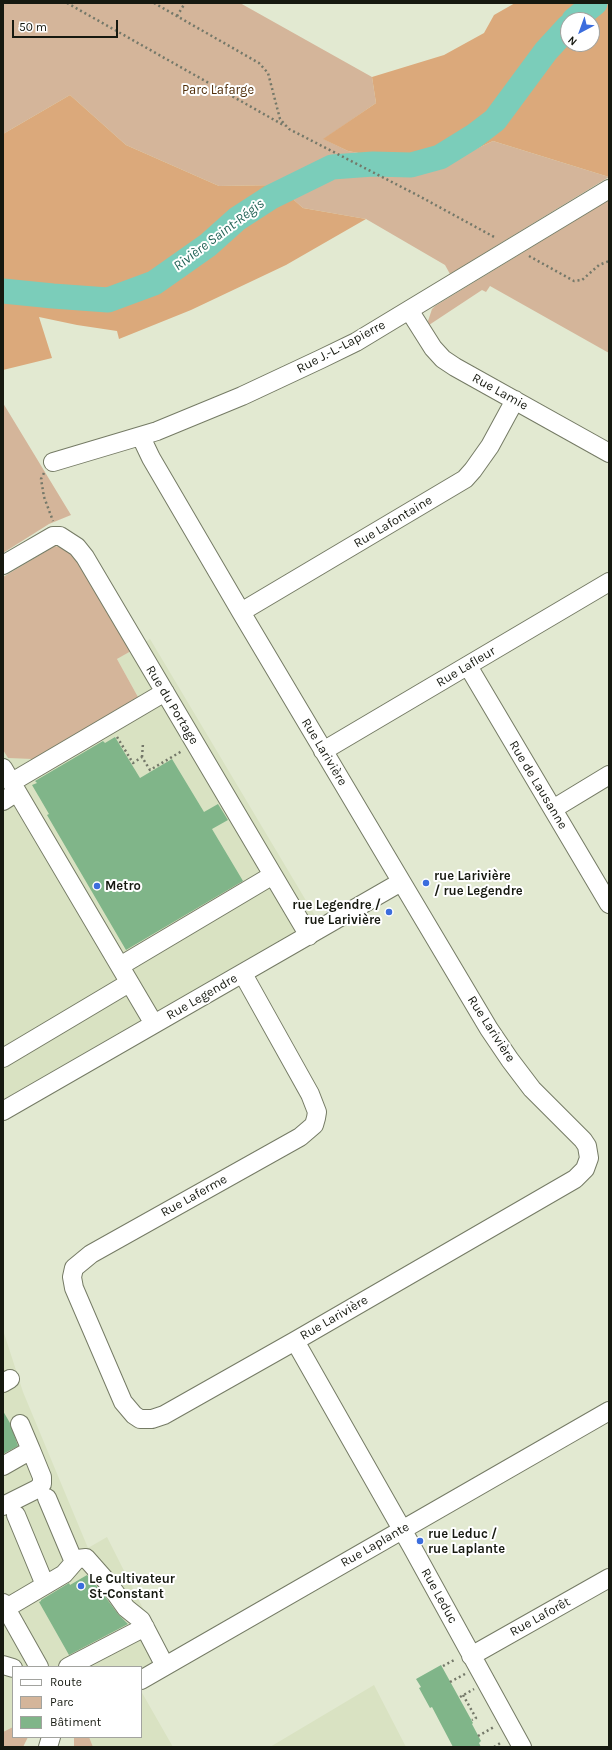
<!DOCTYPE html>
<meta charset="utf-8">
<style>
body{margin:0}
#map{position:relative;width:612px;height:1750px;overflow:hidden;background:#e2e9d1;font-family:Karla,sans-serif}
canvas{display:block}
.frame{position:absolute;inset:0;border:4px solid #161910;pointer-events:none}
.legend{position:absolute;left:12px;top:1666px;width:130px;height:72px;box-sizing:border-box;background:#fff;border:1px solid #a2a39f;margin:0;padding:5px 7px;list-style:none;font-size:12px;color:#161910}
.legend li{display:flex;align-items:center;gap:8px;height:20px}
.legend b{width:20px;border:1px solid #a2a39f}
.north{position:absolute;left:560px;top:12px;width:40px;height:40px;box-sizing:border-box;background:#fff;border:1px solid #a2a39f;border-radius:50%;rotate:221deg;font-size:11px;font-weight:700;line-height:16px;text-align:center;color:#161910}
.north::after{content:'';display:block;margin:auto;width:14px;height:18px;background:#3b6ddd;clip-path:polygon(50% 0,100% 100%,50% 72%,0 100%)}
.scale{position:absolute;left:12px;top:20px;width:106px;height:18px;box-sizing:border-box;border:2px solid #161910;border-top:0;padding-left:5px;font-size:12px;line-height:14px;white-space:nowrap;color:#161910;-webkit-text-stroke:3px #fff;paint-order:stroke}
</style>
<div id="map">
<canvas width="612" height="1750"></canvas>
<div class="frame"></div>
<ul class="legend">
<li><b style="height:5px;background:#fff"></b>Route</li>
<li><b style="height:11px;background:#d4b59a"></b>Parc</li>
<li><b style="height:11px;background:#80b589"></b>Bâtiment</li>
</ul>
<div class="north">N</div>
<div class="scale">50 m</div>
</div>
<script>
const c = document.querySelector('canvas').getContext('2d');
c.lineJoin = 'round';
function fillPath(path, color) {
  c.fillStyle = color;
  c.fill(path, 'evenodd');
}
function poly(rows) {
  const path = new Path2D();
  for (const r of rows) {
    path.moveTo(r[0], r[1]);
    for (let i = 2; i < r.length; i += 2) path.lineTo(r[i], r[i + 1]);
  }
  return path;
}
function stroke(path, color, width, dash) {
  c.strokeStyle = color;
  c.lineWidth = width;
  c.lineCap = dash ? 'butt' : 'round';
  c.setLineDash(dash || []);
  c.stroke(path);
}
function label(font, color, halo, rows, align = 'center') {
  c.font = font + ' Karla,sans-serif';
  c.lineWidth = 4;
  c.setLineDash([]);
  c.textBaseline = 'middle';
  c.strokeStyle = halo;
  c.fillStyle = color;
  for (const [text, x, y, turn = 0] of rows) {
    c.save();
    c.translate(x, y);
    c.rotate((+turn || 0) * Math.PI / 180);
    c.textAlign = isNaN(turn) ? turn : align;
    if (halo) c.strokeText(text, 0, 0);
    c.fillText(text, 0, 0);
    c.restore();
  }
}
fillPath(poly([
 [150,639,317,919,3,1100,3,750,8,758,138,697,117,659],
 [3,1330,23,1392,88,1548,107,1537,166,1654,141,1669,141,1667,13,1667,13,1727,3,1732],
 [374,1685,406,1747,270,1747],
 [141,1691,173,1747,93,1747,89,1737,141,1737]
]), '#d9e2c2');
fillPath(poly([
 [3,3,240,3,372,77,376,103,324,139,348,151,436,168,493,141,609,177,450,274,445,265,366,219,303,208,277,185,219,186,126,145,70,95,3,134],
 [609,200,609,353,490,286,486,292,482,290,429,325,428,321,432,309,435,306],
 [3,403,71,515,49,524,3,553],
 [55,546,60,547,74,555,131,651,117,659,138,697,33,759,8,758,3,750,3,577],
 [13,1727,13,1737,28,1737,23,1747,3,1747,3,1732],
 [74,1737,89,1737,93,1747,74,1747]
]), '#d4b59a');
fillPath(poly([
 [515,3,609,3,609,177,493,141,436,168,348,151,323,139,376,103,372,77,444,55,484,33,494,15],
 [568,20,592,20,592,44,568,44],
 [70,95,126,145,219,186,277,185,303,208,366,219,286,265,191,310,119,339,117,331,77,325,39,317,52,358,3,370,3,134]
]), '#dba97b');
stroke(poly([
 [574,20,595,3],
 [3,291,53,296,108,300,154,283,208,245,237,219,271,197,332,167,373,164,411,165,440,157,474,136,495,120,546,51,568,27]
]), '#7bcdba', 25);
fillPath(poly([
 [115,737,140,778,172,759,204,812,218,804,228,820,212,829,243,881,126,950,47,815,49,814,32,785,37,783,35,781,103,741,105,743],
 [3,1411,10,1423,18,1446,3,1454],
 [87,1575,101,1591,118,1614,128,1624,69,1655,39,1602,41,1601,41,1600,69,1583,70,1585],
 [441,1665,473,1723,472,1724,481,1741,479,1743,481,1747,453,1747,432,1707,430,1708,419,1688,421,1687,416,1679]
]), '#80b589');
const minor = poly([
 [409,310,433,348,443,359,455,367,609,453],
 [141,437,151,458,241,612,489,1029,510,1060,532,1089,583,1140,587,1146,589,1158,585,1169,575,1179,295,1341,164,1415,152,1419,140,1419,134,1415,123,1402,74,1288,72,1277,74,1268,91,1254,300,1137,314,1125,316,1118,317,1112,310,1094,243,974],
 [53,462,157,431,242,396,321,359,356,342,609,189],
 [3,565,53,536,60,536,77,547,85,557,309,936],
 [241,612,465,479,473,470,490,446,515,400],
 [468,666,609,904],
 [323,751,609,582],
 [3,768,154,1024],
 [12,782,165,692],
 [3,801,17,792],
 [553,809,609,775],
 [120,966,273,875],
 [3,1058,129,983],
 [3,1111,401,882],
 [295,1341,412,1547,522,1747],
 [3,1383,10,1379],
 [3,1466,31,1450,20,1424],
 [47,1498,74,1562],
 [3,1506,37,1489,42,1484,42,1477,31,1450],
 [16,1515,45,1585],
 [3,1603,39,1667],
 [3,1610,64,1574,77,1559,86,1558,109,1584,126,1608,141,1620,165,1666],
 [471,1656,609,1578],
 [3,1665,13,1668],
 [68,1667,145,1627],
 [141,1680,609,1411],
 [48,1747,51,1737]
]);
stroke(minor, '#757b65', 20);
stroke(poly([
 [67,3,285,126],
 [154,3,259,63,268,73,280,119,289,129,419,196,496,238],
 [177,16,185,3],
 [529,256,574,281,582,280,599,265,609,261],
 [44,473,41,479,44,497,53,521],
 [117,737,133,763,142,757,150,770,182,751],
 [142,757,143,743],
 [443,1666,456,1659],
 [450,1682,465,1674],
 [463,1695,476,1718,472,1720],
 [460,1697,474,1689],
 [478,1736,494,1727],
 [494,1747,502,1742]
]), '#747869', 2.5, [2, 3]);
stroke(minor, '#fff', 18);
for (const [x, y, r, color] of [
 [426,883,4,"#3b6ddd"],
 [97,886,4,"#3b6ddd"],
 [389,912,4,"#3b6ddd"],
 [420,1541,4,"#3b6ddd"],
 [81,1586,4,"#3b6ddd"]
]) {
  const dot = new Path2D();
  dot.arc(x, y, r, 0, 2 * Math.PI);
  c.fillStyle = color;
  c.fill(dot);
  stroke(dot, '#fff', 1.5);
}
label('13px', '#502e09', '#fff', [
 ["Parc Lafarge",218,90]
]);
label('13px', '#161910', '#fff', [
 ["Rue J.-L.-Lapierre",341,347,-28],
 ["Rue Lamie",500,392,29],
 ["Rue Lafontaine",393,522,-31],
 ["Rue Lafleur",466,667,-31],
 ["Rue du Portage",172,705,59],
 ["Rue Larivière",324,752,59],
 ["Rue de Lausanne",538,785,59],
 ["Rue Legendre",202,997,-30],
 ["Rue Larivière",491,1029,57],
 ["Rue Laferme",194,1196,-29],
 ["Rue Larivière",334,1318,-30],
 ["Rue Laplante",375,1545,-30],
 ["Rue Leduc",439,1596,61],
 ["Rue Laforêt",540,1617,-29]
]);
label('bold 13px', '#161910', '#fff', [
 ["rue Larivière",434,876],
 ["/ rue Legendre",434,891],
 ["Metro",105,886],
 ["rue Legendre /",381,905,"right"],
 ["rue Larivière",381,920,"right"],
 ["rue Leduc /",428,1534],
 ["rue Laplante",428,1549],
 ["Le Cultivateur",89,1579],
 ["St-Constant",89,1594]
], 'left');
label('italic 14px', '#236457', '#fff', [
 ["Rivière Saint-Régis",219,235,-37]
]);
</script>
